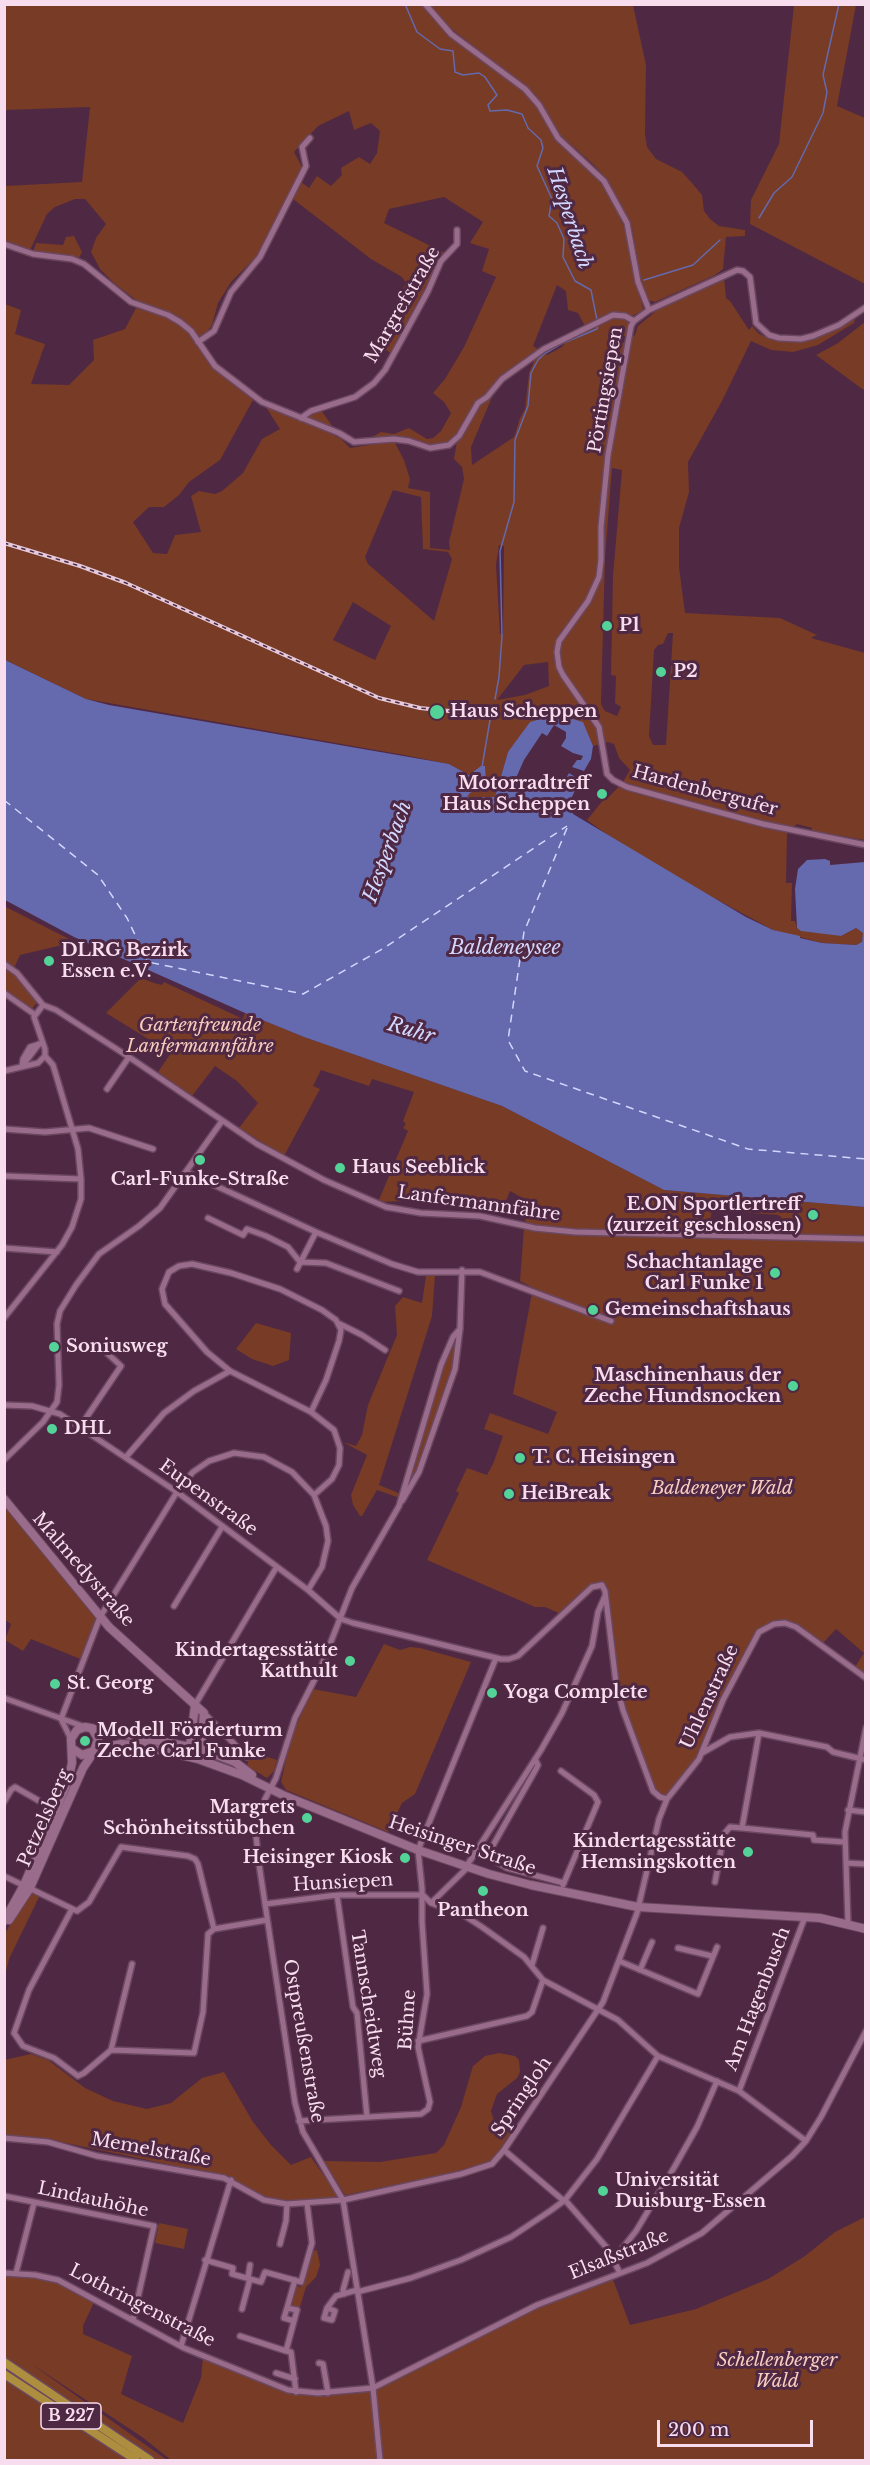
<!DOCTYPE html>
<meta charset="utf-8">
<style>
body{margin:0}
#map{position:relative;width:870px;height:2465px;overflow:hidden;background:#4f2843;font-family:"Libre Baskerville",serif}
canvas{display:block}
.frame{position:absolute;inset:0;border:6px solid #f7dded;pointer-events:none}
.scale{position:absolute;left:657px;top:2420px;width:156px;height:27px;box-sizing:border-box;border:3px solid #f7dded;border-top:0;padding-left:8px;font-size:18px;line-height:21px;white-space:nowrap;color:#f7dded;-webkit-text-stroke:4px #4f2843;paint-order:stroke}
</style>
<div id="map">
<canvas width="870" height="2465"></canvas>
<div class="frame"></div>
<div class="scale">200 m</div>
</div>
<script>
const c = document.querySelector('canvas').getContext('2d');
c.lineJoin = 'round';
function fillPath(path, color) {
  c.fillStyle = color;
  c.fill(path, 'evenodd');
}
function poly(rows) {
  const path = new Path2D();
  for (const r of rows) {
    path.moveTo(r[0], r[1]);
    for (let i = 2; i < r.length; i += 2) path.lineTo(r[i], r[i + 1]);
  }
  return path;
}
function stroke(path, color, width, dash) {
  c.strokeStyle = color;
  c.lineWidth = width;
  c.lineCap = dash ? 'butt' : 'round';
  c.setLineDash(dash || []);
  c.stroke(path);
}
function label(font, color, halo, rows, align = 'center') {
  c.font = font + ' "Libre Baskerville",serif';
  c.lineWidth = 6;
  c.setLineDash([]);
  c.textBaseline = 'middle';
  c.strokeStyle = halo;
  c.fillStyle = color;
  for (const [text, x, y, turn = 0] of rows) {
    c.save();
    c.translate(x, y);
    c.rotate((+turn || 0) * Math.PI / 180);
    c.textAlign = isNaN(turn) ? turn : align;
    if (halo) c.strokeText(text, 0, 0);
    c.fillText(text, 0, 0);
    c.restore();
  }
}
fillPath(poly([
 [4,5,423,5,428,13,450,36,525,92,535,104,556,139,594,173,616,207,628,238,634,277,643,308,642,311,632,316,627,336,622,336,617,330,621,344,635,335,638,326,661,307,724,278,726,298,730,301,749,330,752,326,759,334,776,341,809,341,855,319,854,323,818,345,793,352,771,350,751,341,722,401,688,462,689,492,679,528,679,567,685,613,780,618,817,635,811,638,865,653,865,840,812,831,812,828,797,824,793,827,774,823,772,829,787,833,786,883,792,883,791,921,795,921,797,928,841,936,856,928,863,933,862,942,856,945,822,943,773,930,690,885,619,843,587,820,604,799,606,800,623,782,630,770,619,758,614,744,608,742,593,746,582,722,562,716,551,716,508,752,495,797,466,797,470,793,481,788,480,768,469,775,449,764,404,755,86,699,5,660,5,304,21,310,15,334,45,344,31,384,69,385,94,360,93,340,125,329,136,308,161,315,182,327,194,340,209,364,253,400,220,460,189,482,179,495,164,507,149,507,133,522,153,553,167,554,175,535,201,532,191,496,199,491,215,494,222,491,243,473,262,439,280,429,264,404,302,422,309,414,321,410,333,427,328,432,341,439,350,448,394,441,404,460,410,479,408,488,430,492,430,548,450,550,449,542,464,479,462,467,454,459,457,441,428,447,408,439,367,440,381,432,394,434,409,428,427,439,433,438,441,431,451,413,444,402,433,393,445,379,464,347,496,277,482,271,489,249,470,243,483,222,444,197,389,209,384,223,445,253,440,259,391,353,375,343,406,283,402,277,371,259,293,199,300,181,309,188,317,176,331,186,342,175,341,168,359,157,370,164,377,153,380,131,371,123,354,130,349,111,318,126,294,152,301,165,301,172,259,254,231,282,218,303,212,325,207,332,198,337,184,322,167,312,136,300,115,284,100,269,91,252,96,238,106,224,85,199,75,199,55,207,47,214,30,250,8,243,5,241,5,186,82,182,90,107,5,110],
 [557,285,566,291,568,310,578,313,585,326,592,322,594,326,570,337,562,347,547,355,533,346],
 [535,359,529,373,525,409,520,418,514,437,472,465,471,447,492,397,504,379],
 [612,468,622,470,613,576,611,675,616,676,615,703,621,707,617,716,605,711,601,704,605,558],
 [393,490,421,497,423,549,448,552,452,559,434,621,368,564,365,557],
 [499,545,504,546,503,634,500,634,496,565],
 [353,602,391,626,375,660,333,640],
 [668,633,673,633,666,745,653,745,649,736,654,650,658,645,663,644],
 [548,662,549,686,525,695,497,700,524,665],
 [430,5,633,5,646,65,645,134,647,147,656,159,682,172,692,183,702,195,704,211,710,219,719,226,745,230,745,236,726,237,723,269,715,275,655,302,648,300,642,287,632,227,607,179,594,165,557,132,535,94,444,23],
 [794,5,856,5,837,106,865,118,865,284,750,224,751,200,779,144],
 [74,236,82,252,79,258,33,252,36,243,63,245,66,237],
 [865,322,865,391,816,355,838,343],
 [4,906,75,942,20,955,14,968,5,962],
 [4,966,12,970,38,1001,28,1014,5,996],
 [141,978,154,983,162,985,164,982,243,1019,245,1013,304,1037,502,1106,664,1190,865,1207,865,1676,855,1667,864,1653,836,1629,823,1643,798,1627,774,1622,768,1624,753,1638,737,1669,706,1734,700,1753,667,1798,656,1794,619,1692,607,1594,600,1583,595,1584,561,1614,545,1607,535,1607,427,1560,459,1493,456,1491,467,1468,487,1475,493,1464,503,1436,484,1429,490,1413,548,1434,557,1412,513,1394,532,1293,564,1304,520,1281,524,1227,635,1237,636,1233,575,1231,525,1224,528,1201,510,1191,504,1206,467,1199,378,1202,408,1131,403,1128,406,1124,403,1121,414,1092,372,1079,369,1086,321,1070,313,1086,320,1089,284,1156,239,1128,258,1103,237,1081,215,1066,192,1096,158,1072,171,1053,106,1013],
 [712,1210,778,1215,781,1217,785,1224,785,1232,773,1232,772,1224,710,1223],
 [426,1276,435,1276,432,1316,379,1485,401,1494,400,1498,377,1490,362,1516,360,1516,353,1505,351,1495,367,1455,343,1442,356,1446,362,1435,368,1405,397,1335,395,1306,403,1297,422,1303],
 [256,1323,291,1333,289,1360,273,1366,252,1359,236,1349],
 [458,1334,456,1356,449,1381,416,1472,400,1503,442,1367],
 [4,1506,96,1616,83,1660,31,1639,23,1651,5,1640,11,1624,5,1620],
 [384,1644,400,1650,410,1647,420,1648,471,1662,415,1794,402,1803,388,1832,286,1790,281,1782,291,1737,313,1689,356,1697],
 [257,1754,277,1760,274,1771,267,1778,247,1766,249,1757,254,1758],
 [32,1890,40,1895,9,1959,5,1975,5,1933],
 [499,2053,515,2056,519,2060,520,2072,517,2078,497,2094,491,2111,493,2118,511,2132,492,2162,442,2175,345,2195,324,2161,380,2162,436,2153,444,2145,461,2107,473,2066,485,2056],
 [31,2054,48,2060,85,2088,113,2101,147,2109,171,2103,202,2078,224,2072,253,2122,271,2145,291,2165,311,2157,336,2193,336,2197,287,2202,272,2200,259,2195,225,2176,56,2141,5,2135,4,2060],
 [865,2217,865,2460,171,2460,142,2437,30,2363,167,2460,5,2460,4,2273,51,2279,95,2300,83,2326,83,2334,132,2356,121,2394,183,2423,201,2378,203,2357,271,2384,310,2393,364,2391,538,2306,612,2277,630,2325,696,2309,768,2279,805,2256,835,2232],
 [159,2223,188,2229,184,2249,155,2243],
 [313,2247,314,2251,317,2250,320,2265,316,2277,306,2287,299,2310,291,2307,297,2286,301,2287]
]), '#773b26');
fillPath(poly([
 [5,660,86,699,109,705,438,762,449,764,469,775,481,766,485,766,486,782,481,788,470,793,467,797,495,797,508,752,530,722,551,716,563,716,583,722,593,746,591,759,584,771,572,767,577,760,581,760,583,756,573,753,561,746,566,738,566,732,554,725,547,736,542,733,524,760,516,778,522,782,527,779,547,790,549,791,552,787,559,791,569,773,580,780,571,799,573,814,746,917,773,930,800,936,800,938,822,943,856,945,862,942,863,933,856,928,841,936,801,931,797,928,795,889,798,869,807,860,825,859,830,861,830,865,865,862,865,1207,664,1190,502,1106,304,1037,245,1013,74,937,5,900]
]), '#6569ad');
stroke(poly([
 [405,4,417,32,440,49,453,51,455,72,463,75,479,73,485,77,497,95,488,105,490,111,507,110,522,114,528,128,541,140,543,148,537,166,552,199,549,216,557,223,564,239,563,257,575,281,591,290,597,320],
 [759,218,774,193,792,177,823,113,827,92,823,75,839,4],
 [644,280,693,265,720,240],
 [495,699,499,677,502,636,500,551,514,502,515,440,528,406,531,373,538,360,544,354,561,344,597,329,598,325],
 [482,767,490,720]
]), '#6569ad', 1.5);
stroke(poly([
 [4,800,98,875,127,918,148,962,303,994,384,948,567,826],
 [567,828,524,932,508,1040,525,1071,748,1149,866,1159]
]), '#d2d7ff', 1.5, [8, 6]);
const street = poly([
 [425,4,451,34,525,89,539,105,558,138,604,181,627,223,638,282,649,310,634,321,631,326,608,455,601,527,601,560,599,577,588,601,559,641,557,652,559,667,563,675,599,727,607,774,613,780,627,787,707,809,763,824,866,845],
 [4,244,33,254,72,259,84,264,131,302,168,315,180,322,191,331,215,366,262,402,339,433,354,442,394,439,409,441,430,448,449,445,459,436,478,403,487,397,502,379,544,349,613,315,625,316,634,321],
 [649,310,737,270,743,271,750,277,756,323,769,335,779,338,801,339,813,336,839,325,866,307],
 [198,342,214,331,231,292,260,257,306,166,302,147,310,138],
 [301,418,311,411,355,397,374,383,385,370,428,291,441,261,457,244,457,230],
 [4,964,17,973,43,1005,56,1010,129,1057,257,1144,324,1180,386,1207,421,1213,480,1216,535,1228,575,1232,866,1239],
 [4,993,34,1014],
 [23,1065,39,1044],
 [22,1066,23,1059,30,1047,43,1043],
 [4,1071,38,1063,45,1056,45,1049,34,1017,43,1005],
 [107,1089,129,1057],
 [4,1129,45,1132,89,1128,153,1149],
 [186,1172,316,1232,392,1264,418,1272,480,1272,611,1321],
 [4,1176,81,1179],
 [208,1218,243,1235,247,1229,266,1236,288,1247,300,1262,326,1263,399,1291],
 [4,1248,57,1252],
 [297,1269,316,1232],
 [4,1318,62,1245,72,1227,81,1199,81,1179,78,1149,53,1065,45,1056],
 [340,1324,362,1335,385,1350],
 [4,1405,32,1406,60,1414,177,1492,308,1590,341,1619,353,1623,501,1659,509,1659,518,1656,592,1587,602,1585,605,1591,616,1683,623,1710,653,1791,660,1797,667,1799],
 [311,1412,326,1380,339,1341,341,1330,336,1320,322,1310,280,1289,231,1273,192,1264,179,1266,169,1272,162,1289,165,1304,207,1352,230,1371,311,1412,334,1430,340,1448,339,1465,332,1479,314,1495],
 [80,1427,121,1366,107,1353],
 [126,1457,164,1413,194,1391,230,1371],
 [4,1460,43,1422,57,1402,59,1385,57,1324,60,1311,76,1285,99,1254,139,1226,160,1208,222,1121],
 [402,1501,419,1472,455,1369,460,1329,462,1270],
 [174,1606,222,1527],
 [4,1698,85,1727],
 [195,1705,276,1568],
 [204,1713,247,1757],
 [61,1719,100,1617,180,1487,193,1472,209,1461,234,1453,264,1457,292,1472,314,1495,326,1526,328,1541,322,1567,308,1590],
 [61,1719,71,1739],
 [702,1753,730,1737,759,1733,827,1747,833,1752,866,1760],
 [535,1759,538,1765,536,1769,487,1856,507,1868,564,1883],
 [561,1771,594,1795,598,1802,563,1885],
 [4,1802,11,1790,15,1787,55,1810],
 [848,1810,866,1812],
 [742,1828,813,1835,814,1840,844,1842],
 [846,1863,866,1864],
 [466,1867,541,1750,562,1713,592,1646,598,1612,605,1596],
 [4,1876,77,1911,89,1902,121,1847,188,1856,195,1859,198,1864,214,1929],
 [715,1882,724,1834,730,1827,742,1828,759,1733],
 [337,1895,353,2007,357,2013,367,2117],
 [423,1895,431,1903,465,1916,482,1927,524,1957,543,1980,618,2020,658,2056,739,2091,806,2141],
 [431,1903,468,1867],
 [265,1904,337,1895,423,1895],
 [72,1909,29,1990,14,2033,23,2046,54,2058,78,2076,84,2073,111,2050,194,2053,203,2012,208,1934,214,1929,267,1920],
 [848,1923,845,1832,866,1728],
 [678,1948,712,1956],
 [619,1961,698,1994,717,1947],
 [532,1965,543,1928],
 [640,1970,652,1942],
 [418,2041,527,2016,532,2012,543,1980],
 [111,2050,132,1964],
 [739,2091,805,1917],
 [299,2121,421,2114,428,2109,430,2102,418,2047,427,1994,422,1922,422,1888,418,1850,496,1658],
 [4,2138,48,2142,97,2156,224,2178,264,2200,287,2204,343,2200,461,2174,492,2164,504,2150,603,2002,637,1913,659,1819,667,1799,699,1759,723,1700,759,1632,774,1624,785,1623,796,1627,866,1678],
 [504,2150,564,2201],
 [4,2196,154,2226,133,2320],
 [565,2200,607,2248,620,2273],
 [280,2244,286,2221,287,2204],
 [614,2259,636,2231,675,2166,697,2127,717,2081],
 [205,2260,233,2268,232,2274,261,2282,265,2272,301,2282,312,2243,307,2203],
 [4,2273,35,2275,58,2280,184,2348,288,2390,318,2393,373,2388,537,2305,647,2263,702,2233,792,2156,806,2141,821,2117,866,2031],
 [16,2273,34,2203],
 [248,2278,250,2265],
 [295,2280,287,2308,297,2310,286,2351,291,2352,296,2392],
 [357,2292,411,2278,461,2260,511,2237,550,2211,565,2200,597,2159,658,2056],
 [344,2294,343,2290,348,2272],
 [287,2308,284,2318,294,2321],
 [327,2308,335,2311,332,2320,324,2318,327,2308,336,2296,357,2290],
 [242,2309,250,2279],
 [240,2336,286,2351],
 [181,2346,231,2180],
 [319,2363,323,2364,328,2393],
 [276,2373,295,2379],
 [380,2460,373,2388,343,2200,303,2132,295,2103,259,1864,256,1836,265,1799,276,1778,295,1718,321,1667,352,1588,399,1506,441,1365,453,1337,460,1329]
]);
const secondary = poly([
 [4,1499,109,1627,204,1713,201,1749],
 [73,1749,82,1755,94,1751,98,1739,93,1730],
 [96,1749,121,1744,137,1745,198,1759,242,1775,285,1796,418,1850,489,1874,531,1885,638,1907,820,1918,866,1929],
 [193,1750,190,1746,195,1705],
 [9,1920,30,1888,83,1768,93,1753],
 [4,1921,24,1885,68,1781,72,1763,71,1739,77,1730,85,1727,201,1749,235,1762,252,1775]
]);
const primary = poly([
 [4,2362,150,2460],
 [4,2374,136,2460]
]);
stroke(street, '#6b4860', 8);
stroke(secondary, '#6b4860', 10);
stroke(primary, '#6b4860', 11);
stroke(street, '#9a6c8b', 5);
stroke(secondary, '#9a6c8b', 8);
stroke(primary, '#ad8e3f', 8);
const rail = poly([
 [4,543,80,566,126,583,379,698,420,708,459,712,475,711]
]);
stroke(rail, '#e5cadb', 4);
stroke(rail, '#4f2843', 1.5, [4.5]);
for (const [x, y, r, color] of [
 [607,626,6,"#53d397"],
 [661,672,6,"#53d397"],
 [437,712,8,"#53d397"],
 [602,794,6,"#53d397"],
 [49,961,6,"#53d397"],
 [200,1160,6,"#53d397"],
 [340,1168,6,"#53d397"],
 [813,1215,6,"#53d397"],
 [775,1273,6,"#53d397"],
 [593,1310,6,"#53d397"],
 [54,1347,6,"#53d397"],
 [793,1386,6,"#53d397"],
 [52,1429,6,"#53d397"],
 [520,1458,6,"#53d397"],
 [509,1494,6,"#53d397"],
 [350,1661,6,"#53d397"],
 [55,1684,6,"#53d397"],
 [492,1693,6,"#53d397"],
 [85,1741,6,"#53d397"],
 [307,1818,6,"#53d397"],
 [748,1852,6,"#53d397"],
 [405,1858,6,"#53d397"],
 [483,1891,6,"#53d397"],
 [603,2191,6,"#53d397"]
]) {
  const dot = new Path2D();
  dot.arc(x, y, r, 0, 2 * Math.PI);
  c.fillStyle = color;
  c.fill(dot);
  stroke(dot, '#4f2843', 2);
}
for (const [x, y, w] of [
 [71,2416,60]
]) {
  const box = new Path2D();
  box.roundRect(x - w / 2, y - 13, w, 26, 4.5);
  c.fillStyle = '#4f2843';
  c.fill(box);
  stroke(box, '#f7dded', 1.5);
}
label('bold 16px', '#f7dded', null, [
 ["B 227",71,2416]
]);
label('18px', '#f7dded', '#4f2843', [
 ["Margrefstraße",403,305,-60],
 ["Pörtingsiepen",606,390,-80],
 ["Hardenbergufer",705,791,15],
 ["Lanfermannfähre",479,1204,8],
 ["Eupenstraße",208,1498,36],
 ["Malmedystraße",83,1570,49],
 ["Uhlenstraße",710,1697,-65],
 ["Petzelsberg",45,1818,-66],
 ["Heisinger Straße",462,1846,18],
 ["Hunsiepen",343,1883,-3],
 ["Am Hagenbusch",758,1999,-69],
 ["Tannscheidtweg",368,2004,81],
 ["Bühne",408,2020,-86],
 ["Ostpreußenstraße",303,2041,80],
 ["Springloh",522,2097,-56],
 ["Memelstraße",151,2150,10],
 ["Lindauhöhe",93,2200,12],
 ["Elsaßstraße",619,2255,-22],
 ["Lothringenstraße",142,2306,27]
]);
label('bold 18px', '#f7dded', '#4f2843', [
 ["P1",619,626],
 ["P2",673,672],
 ["Haus Scheppen",450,712],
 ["Motorradtreff",590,784,"right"],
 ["Haus Scheppen",590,805,"right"],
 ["DLRG Bezirk",61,951],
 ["Essen e.V.",61,972],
 ["Haus Seeblick",352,1168],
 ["Carl-Funke-Straße",200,1180,"center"],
 ["E.ON Sportlertreff",801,1205,"right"],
 ["(zurzeit geschlossen)",801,1226,"right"],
 ["Schachtanlage",763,1263,"right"],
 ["Carl Funke 1",763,1284,"right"],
 ["Gemeinschaftshaus",605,1310],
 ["Soniusweg",66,1347],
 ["Maschinenhaus der",781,1376,"right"],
 ["Zeche Hundsnocken",781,1397,"right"],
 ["DHL",64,1429],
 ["T. C. Heisingen",532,1458],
 ["HeiBreak",521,1494],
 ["Kindertagesstätte",338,1651,"right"],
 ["Katthult",338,1672,"right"],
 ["St. Georg",67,1684],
 ["Yoga Complete",504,1693],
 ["Modell Förderturm",97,1731],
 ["Zeche Carl Funke",97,1752],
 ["Margrets",295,1808,"right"],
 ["Schönheitsstübchen",295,1829,"right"],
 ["Kindertagesstätte",736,1842,"right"],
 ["Hemsingskotten",736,1863,"right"],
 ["Heisinger Kiosk",393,1858,"right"],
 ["Pantheon",483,1911,"center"],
 ["Universität",615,2181],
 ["Duisburg-Essen",615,2202]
], 'left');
label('italic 18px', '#f9cdbe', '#4f2843', [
 ["Gartenfreunde",200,1026],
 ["Lanfermannfähre",200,1047],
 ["Baldeneyer Wald",722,1489],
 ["Schellenberger",777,2361],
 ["Wald",777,2382]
]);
label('italic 20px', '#d2d7ff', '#4f2843', [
 ["Hesperbach",569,218,72],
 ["Hesperbach",388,852,-70],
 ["Baldeneysee",505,948],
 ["Ruhr",411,1031,16]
]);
</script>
